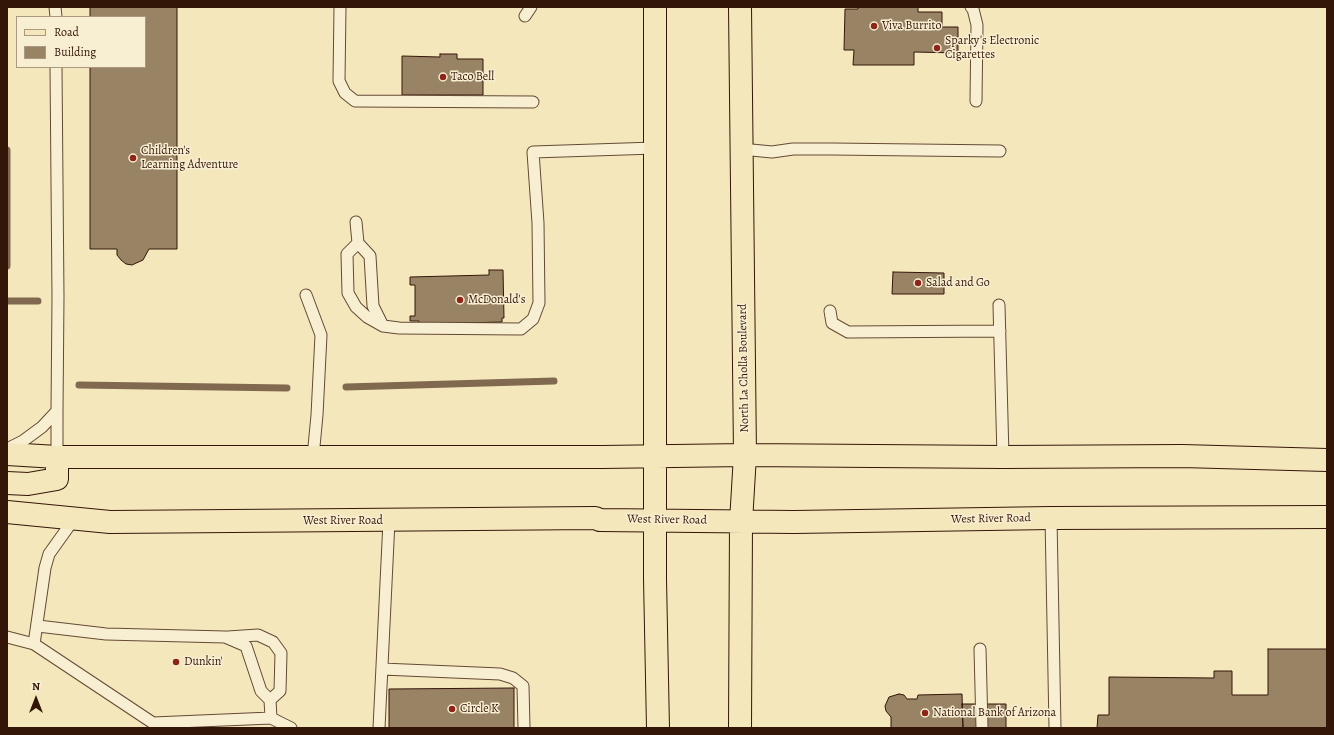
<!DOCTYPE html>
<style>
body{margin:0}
#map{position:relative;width:1334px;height:735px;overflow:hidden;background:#f4e7bb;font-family:Alegreya,serif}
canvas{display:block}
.frame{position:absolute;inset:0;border:8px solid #341608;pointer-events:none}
.legend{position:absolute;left:16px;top:16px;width:130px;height:52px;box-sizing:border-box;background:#f8efd3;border:1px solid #aa9882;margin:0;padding:5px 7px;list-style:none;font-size:12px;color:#341608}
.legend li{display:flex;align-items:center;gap:8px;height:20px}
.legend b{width:20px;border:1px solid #aa9882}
.north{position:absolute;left:16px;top:679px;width:40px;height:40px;-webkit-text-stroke:3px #f8efd3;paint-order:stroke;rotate:0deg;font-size:11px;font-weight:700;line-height:16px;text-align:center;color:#341608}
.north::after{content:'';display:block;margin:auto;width:14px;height:18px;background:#341608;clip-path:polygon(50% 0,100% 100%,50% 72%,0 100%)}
</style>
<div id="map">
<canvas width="1334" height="735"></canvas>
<div class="frame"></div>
<ul class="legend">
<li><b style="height:5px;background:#f4e7bb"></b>Road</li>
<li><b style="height:11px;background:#988365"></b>Building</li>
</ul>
<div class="north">N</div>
</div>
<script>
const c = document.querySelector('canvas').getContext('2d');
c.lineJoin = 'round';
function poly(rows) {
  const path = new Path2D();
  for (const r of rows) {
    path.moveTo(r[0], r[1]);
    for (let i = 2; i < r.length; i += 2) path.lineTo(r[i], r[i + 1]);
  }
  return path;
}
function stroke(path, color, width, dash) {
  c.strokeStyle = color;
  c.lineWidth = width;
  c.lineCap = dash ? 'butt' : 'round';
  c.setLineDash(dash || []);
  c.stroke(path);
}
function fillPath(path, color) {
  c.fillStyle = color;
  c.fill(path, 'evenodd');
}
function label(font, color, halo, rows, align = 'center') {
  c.font = font + ' Alegreya,serif';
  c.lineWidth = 3;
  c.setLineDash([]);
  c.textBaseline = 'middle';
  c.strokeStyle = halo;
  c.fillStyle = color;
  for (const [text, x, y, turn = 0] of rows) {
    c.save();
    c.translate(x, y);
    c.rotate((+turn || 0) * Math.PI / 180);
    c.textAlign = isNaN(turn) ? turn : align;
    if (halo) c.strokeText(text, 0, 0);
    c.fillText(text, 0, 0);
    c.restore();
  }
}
stroke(poly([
 [7,150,7,266],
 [7,301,38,301],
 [79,385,287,388],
 [346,387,554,381]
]), '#80694f', 7);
const building = poly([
 [90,7,177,7,177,249,149,249,143,260,132,265,126,264,121,260,117,255,117,249,90,249,90,67,145,67,145,17,90,17,90,7],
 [858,7,918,7,918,12,942,12,942,27,958,27,958,53,914,52,914,65,853,65,854,50,844,50,845,9,858,9,858,7],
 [440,54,457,54,457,59,483,59,483,95,402,95,402,56,440,57,440,54],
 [489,270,503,270,504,318,502,318,502,322,419,324,419,321,410,321,410,316,415,316,415,285,410,285,410,277,489,275,489,270],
 [893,272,944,273,944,294,892,294,893,272],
 [1268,649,1327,649,1327,728,1097,728,1098,715,1109,715,1109,677,1214,678,1214,671,1232,671,1232,695,1268,695,1268,649],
 [514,688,514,728,389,728,389,689,514,688],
 [899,694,904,695,907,699,917,699,918,695,962,694,963,728,891,728,891,717,886,711,885,706,889,697,899,694],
 [962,704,1006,704,1006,728,963,728,962,704]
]);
fillPath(building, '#988365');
stroke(building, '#341608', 1);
const service = poly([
 [55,7,56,17],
 [340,7,339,81,345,93,355,101,533,102],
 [971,7,973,9,977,25,976,101],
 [525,16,531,7],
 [56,67,58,297,57,411],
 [741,149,772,152,793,149,832,149,1000,151],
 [356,222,358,243,370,256,373,306,383,326],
 [358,243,347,254,348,293,356,307,367,317,383,326,399,328,521,329,533,319,539,303,538,223,533,152,655,148],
 [306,295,321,335,317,415,313,457],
 [999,305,1003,457],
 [830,311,832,323,848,332,1000,331],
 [7,449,23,441,42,427,57,411,57,457],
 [1051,518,1055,728],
 [38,626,106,634,225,637,246,646,261,691,270,700,271,718],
 [7,637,34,644,153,723,271,718,291,728],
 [228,637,258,635,273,642,281,653,280,691,270,700],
 [34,644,45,568,49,554,74,519],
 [980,649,982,728],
 [382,669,500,674,513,678,523,686,524,728],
 [379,728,389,521]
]);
const primary = poly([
 [655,7,655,579,658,728],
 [7,454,57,457,602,457,745,455,1003,457,1182,456,1327,460],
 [7,483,28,484,57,479,57,457],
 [7,512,110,522,595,518,600,520,794,522,1051,518,1327,517],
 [740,728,741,522,745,455,740,7]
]);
stroke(service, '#644a35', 13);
stroke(primary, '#341608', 24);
stroke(service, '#f8efd3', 11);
stroke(primary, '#f4e7bb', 22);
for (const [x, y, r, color] of [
 [874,26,4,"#8f2418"],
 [937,48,4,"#8f2418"],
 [443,77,4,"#8f2418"],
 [133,158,4,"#8f2418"],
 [918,283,4,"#8f2418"],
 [460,300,4,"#8f2418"],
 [176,662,4,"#8f2418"],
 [452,709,4,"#8f2418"],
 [925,713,4,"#8f2418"]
]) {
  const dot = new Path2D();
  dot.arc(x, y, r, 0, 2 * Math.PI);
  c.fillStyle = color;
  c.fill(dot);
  stroke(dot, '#f8efd3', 1.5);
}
label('12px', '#341608', '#f8efd3', [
 ["Viva Burrito",882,26],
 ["Sparky's Electronic",945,41],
 ["Cigarettes",945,55],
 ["Taco Bell",451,77],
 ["Children's",141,151],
 ["Learning Adventure",141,165],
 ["Salad and Go",926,283],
 ["McDonald's",468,300],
 ["Dunkin'",184,662],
 ["Circle K",460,709],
 ["National Bank of Arizona",933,713]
], 'left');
label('12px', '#341608', '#f8efd3', [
 ["North La Cholla Boulevard",744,368,-91],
 ["West River Road",991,519,-1],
 ["West River Road",667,520,1],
 ["West River Road",343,521]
]);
</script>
